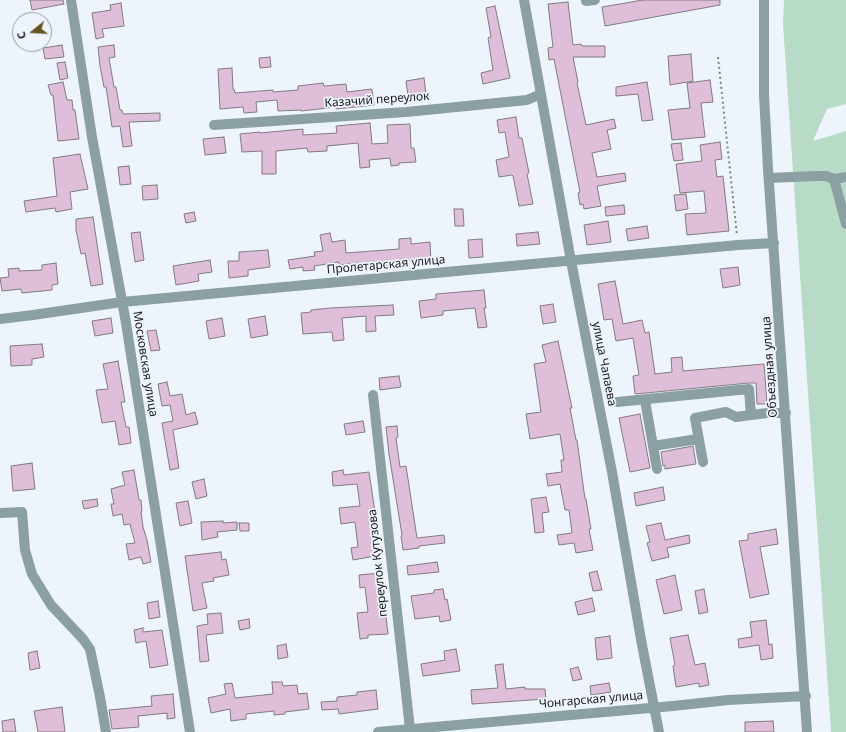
<!DOCTYPE html>
<meta charset="utf-8">
<style>
body{margin:0}
#map{position:relative;width:846px;height:732px;overflow:hidden;background:#eef4fb;font-family:"Noto Sans",sans-serif}
canvas{display:block}
.north{position:absolute;left:12px;top:12px;width:40px;height:40px;box-sizing:border-box;background:#eef4fb;border:1px solid #999ea3;border-radius:50%;rotate:252deg;font-size:11px;font-weight:700;line-height:16px;text-align:center;color:#1a1c1f}
.north::after{content:'';display:block;margin:auto;width:14px;height:18px;background:#655422;clip-path:polygon(50% 0,100% 100%,50% 72%,0 100%)}
</style>
<div id="map">
<canvas width="846" height="732"></canvas>
<div class="north">С</div>
</div>
<script>
const c = document.querySelector('canvas').getContext('2d');
c.lineJoin = 'round';
function fillPath(path, color) {
  c.fillStyle = color;
  c.fill(path, 'evenodd');
}
function poly(rows) {
  const path = new Path2D();
  for (const r of rows) {
    path.moveTo(r[0], r[1]);
    for (let i = 2; i < r.length; i += 2) path.lineTo(r[i], r[i + 1]);
  }
  return path;
}
function stroke(path, color, width, dash) {
  c.strokeStyle = color;
  c.lineWidth = width;
  c.lineCap = dash ? 'butt' : 'round';
  c.setLineDash(dash || []);
  c.stroke(path);
}
function label(font, color, halo, rows, align = 'center') {
  c.font = font + ' "Noto Sans",sans-serif';
  c.lineWidth = 3.5;
  c.setLineDash([]);
  c.textBaseline = 'middle';
  c.strokeStyle = halo;
  c.fillStyle = color;
  for (const [text, x, y, turn = 0] of rows) {
    c.save();
    c.translate(x, y);
    c.rotate((+turn || 0) * Math.PI / 180);
    c.textAlign = isNaN(turn) ? turn : align;
    if (halo) c.strokeText(text, 0, 0);
    c.fillText(text, 0, 0);
    c.restore();
  }
}
fillPath(poly([
 [784,0,846,0,846,104,827,109,813,141,846,131,846,732,831,732,783,24]
]), '#b8dbc7');
const building = poly([
 [30,0,63,0,64,4,32,10,30,0],
 [643,0,720,0,720,5,605,26,602,7,643,0],
 [568,2,573,45,581,44,582,46,605,46,605,57,573,57,578,82,577,83,586,125,614,119,616,128,607,130,611,149,592,153,597,177,625,173,626,181,597,186,601,206,584,209,583,204,580,205,578,193,580,192,554,59,549,60,548,48,553,47,548,4,568,2],
 [121,3,124,26,102,29,104,37,96,39,92,13,111,10,110,5,121,3],
 [495,6,510,78,483,84,481,73,493,70,488,38,491,37,486,8,495,6],
 [62,45,64,57,45,59,43,48,62,45],
 [114,45,115,57,109,58,114,87,116,87,120,110,122,110,123,114,160,113,160,121,129,122,132,146,123,147,120,126,112,127,106,87,104,87,100,66,98,47,114,45],
 [691,54,693,81,670,85,668,56,691,54],
 [270,57,271,67,260,68,259,58,270,57],
 [65,62,68,78,60,80,57,63,65,62],
 [232,68,233,89,234,89,235,93,273,90,273,92,298,90,298,86,323,83,324,86,346,84,347,92,372,89,374,105,336,109,336,107,301,111,301,110,278,111,277,100,256,102,257,112,244,113,243,107,220,109,218,69,232,68],
 [424,78,426,94,408,97,406,81,424,78],
 [710,80,713,102,701,103,705,137,672,140,668,110,690,108,687,83,710,80],
 [63,82,67,100,72,100,73,110,75,110,79,139,58,141,53,95,51,95,48,85,63,82],
 [647,82,653,120,642,121,638,94,616,96,616,87,647,82],
 [516,117,519,138,522,138,529,173,527,174,533,204,519,206,513,176,512,175,499,177,496,160,509,157,505,132,499,133,497,120,516,117],
 [370,123,372,144,388,143,387,125,410,124,411,148,414,148,416,162,399,163,399,165,391,166,390,158,369,160,370,167,360,168,358,143,327,146,327,151,308,152,307,148,276,151,276,174,262,174,262,151,242,152,240,134,260,132,260,133,303,129,303,135,337,133,336,126,370,123],
 [224,137,226,153,205,155,203,139,224,137],
 [720,142,722,159,715,160,717,177,723,176,729,231,687,235,685,214,706,213,704,191,680,193,676,164,702,161,700,145,720,142],
 [681,143,683,160,674,161,671,144,681,143],
 [80,154,88,189,70,192,72,209,56,212,55,208,26,212,24,201,57,196,53,158,80,154],
 [129,166,131,184,120,185,118,167,129,166],
 [157,185,158,199,143,200,142,186,157,185],
 [686,194,688,209,676,211,674,195,686,194],
 [624,205,625,214,606,216,605,207,624,205],
 [454,209,463,209,464,226,455,226,454,209],
 [194,212,196,221,186,223,184,214,194,212],
 [93,217,103,284,91,286,85,253,81,254,76,230,76,219,93,217],
 [608,221,611,242,587,245,584,225,608,221],
 [647,226,649,238,628,241,626,229,647,226],
 [140,232,144,260,135,262,131,233,140,232],
 [538,232,540,244,517,246,516,234,538,232],
 [330,233,332,242,345,240,346,253,399,249,399,239,411,238,411,244,430,242,431,262,421,262,421,259,388,262,388,266,378,267,378,265,358,267,357,263,339,265,339,262,314,266,315,270,303,271,303,267,290,269,288,260,315,256,314,252,323,251,320,235,330,233],
 [482,239,483,257,469,258,468,240,482,239],
 [268,250,270,267,248,270,248,276,229,278,228,261,239,261,239,252,268,250],
 [210,260,212,272,198,274,199,281,176,285,173,266,210,260],
 [56,263,58,284,52,285,52,290,22,293,21,289,2,291,0,278,9,277,8,269,19,268,19,271,42,270,42,265,56,263],
 [738,267,740,285,723,288,720,269,738,267],
 [615,281,623,324,642,320,645,333,649,332,655,374,672,372,671,358,682,357,683,371,764,364,767,404,757,404,756,383,749,383,635,394,633,376,639,375,633,338,616,341,612,319,604,320,598,284,615,281],
 [484,290,486,308,484,308,487,327,478,328,475,308,443,311,443,315,421,318,419,301,436,299,436,294,484,290],
 [553,304,556,322,543,324,540,306,553,304],
 [393,305,394,315,375,316,376,331,366,332,366,316,342,318,344,340,333,341,332,332,303,334,301,313,311,312,311,310,330,308,393,305],
 [265,316,268,335,251,338,248,319,265,316],
 [111,318,113,333,95,336,92,321,111,318],
 [222,318,225,336,209,339,206,321,222,318],
 [156,330,160,350,151,351,147,331,156,330],
 [558,341,572,408,570,408,576,440,577,440,585,499,586,499,591,529,589,529,593,550,576,553,574,543,559,545,557,535,572,533,569,510,565,510,560,484,548,486,546,474,562,472,561,460,564,460,560,434,530,439,526,414,541,412,534,364,546,362,542,345,558,341],
 [42,344,44,357,32,359,32,365,11,366,10,346,42,344],
 [118,361,125,402,121,402,126,427,129,427,131,443,119,445,115,421,102,423,96,390,108,389,103,364,118,361],
 [399,376,401,387,380,390,379,378,399,376],
 [167,382,170,396,182,394,186,415,195,412,198,424,173,430,179,468,170,470,162,423,173,421,170,405,162,406,158,384,167,382],
 [640,414,650,468,630,472,619,418,640,414],
 [363,421,365,432,346,435,344,424,363,421],
 [397,426,398,437,396,438,400,467,406,466,417,538,444,535,445,543,419,546,419,548,403,550,401,536,402,535,389,454,386,427,397,426],
 [693,446,696,464,665,469,665,465,663,466,661,452,693,446],
 [32,463,35,489,13,491,11,466,32,463],
 [134,470,139,500,141,500,142,511,141,512,143,527,147,540,151,562,143,564,141,557,129,560,126,544,135,543,130,524,124,525,122,514,113,516,111,504,114,504,111,489,125,485,122,472,134,470],
 [343,470,344,475,369,472,376,519,377,531,372,532,375,556,353,560,351,548,358,547,355,522,341,524,339,508,360,506,357,484,333,486,332,472,343,470],
 [204,479,207,496,196,499,192,482,204,479],
 [663,487,665,500,636,506,634,493,663,487],
 [546,497,549,512,542,513,544,532,535,533,531,499,546,497],
 [97,499,98,506,84,509,82,501,97,499],
 [188,501,192,523,180,526,176,503,188,501],
 [223,521,223,523,237,522,237,530,217,532,218,537,202,540,201,522,223,521],
 [239,523,249,523,249,531,240,531,239,523],
 [661,523,665,540,689,535,690,543,667,548,669,557,652,561,647,543,650,542,646,526,661,523],
 [776,529,778,544,760,547,769,594,750,598,739,541,748,540,748,534,776,529],
 [221,552,222,560,226,559,229,575,213,578,214,581,202,583,207,608,193,611,185,556,221,552],
 [437,562,439,572,408,575,407,566,437,562],
 [597,571,602,590,593,591,589,573,597,571],
 [381,573,388,634,368,635,368,638,360,639,357,613,368,612,365,587,360,588,359,575,381,573],
 [675,575,682,610,664,614,656,580,675,575],
 [443,589,445,600,447,599,451,620,440,622,439,616,415,619,411,596,434,593,434,590,443,589],
 [704,589,708,612,699,614,695,591,704,589],
 [592,598,595,611,578,615,575,602,592,598],
 [158,601,160,617,149,619,147,603,158,601],
 [221,613,223,633,206,635,209,661,200,662,197,626,208,624,207,614,221,613],
 [249,619,250,628,240,630,238,621,249,619],
 [766,620,769,645,772,644,773,658,761,660,759,645,739,648,738,639,752,637,750,622,766,620],
 [143,628,143,632,162,630,168,665,150,668,146,641,136,643,134,630,143,628],
 [688,635,695,665,705,663,709,685,699,687,699,683,676,687,673,666,675,665,670,638,688,635],
 [610,636,612,658,597,660,595,638,610,636],
 [286,644,288,657,278,659,277,646,286,644],
 [456,649,460,671,423,676,421,664,445,660,444,651,456,649],
 [37,651,40,668,30,670,28,653,37,651],
 [503,664,506,689,525,687,525,689,545,689,546,699,472,704,471,690,498,688,495,665,503,664],
 [578,667,582,679,573,681,570,669,578,667],
 [272,682,282,682,283,686,297,685,298,694,307,693,309,709,285,712,285,714,274,715,274,711,246,714,246,719,231,721,230,709,211,713,208,698,226,694,224,684,232,683,235,698,273,694,272,682],
 [609,683,611,692,591,695,590,686,609,683],
 [376,690,378,709,339,714,338,709,322,710,321,702,337,701,337,697,357,695,357,692,376,690],
 [173,694,175,718,167,719,167,713,138,716,139,727,112,729,109,710,152,706,151,696,173,694],
 [62,707,65,732,38,732,34,711,62,707],
 [14,719,16,732,3,732,2,721,14,719],
 [773,721,774,732,745,732,745,722,773,721]
]);
fillPath(building, '#dfbeda');
stroke(building, '#817b80', 1);
stroke(poly([
 [718,57,737,236]
]), '#808489', 2, [2, 3]);
stroke(poly([
 [71,0,92,137,126,323,190,732],
 [524,0,571,261,612,472,642,645,659,732],
 [586,0,586,1,595,0],
 [764,0,764,95,768,169,807,732],
 [214,125,406,112,527,100,541,94],
 [769,178,816,176,826,176,834,179,846,177],
 [834,179,846,224],
 [0,319,33,315,122,302,738,245,774,243],
 [373,395,410,729],
 [645,400,657,469],
 [617,402,749,389,751,415,767,413,786,413],
 [653,446,698,439],
 [703,462,695,418,726,412,736,417,751,415],
 [0,513,22,512,25,550,32,574,51,605,83,639,90,649,100,697,106,732],
 [378,732,673,706,728,700,806,696]
]), '#8ba0a2', 10);
label('12px', '#1a1c1f', '#eef4fb', [
 ["Казачий переулок",377,100,-4],
 ["Пролетарская улица",386,265,-5],
 ["Московская улица",145,364,81],
 ["улица Чапаева",604,364,79],
 ["Объездная улица",770,367,-94],
 ["переулок Кутузова",378,563,-96],
 ["Чонгарская улица",591,700,-5]
]);
</script>
